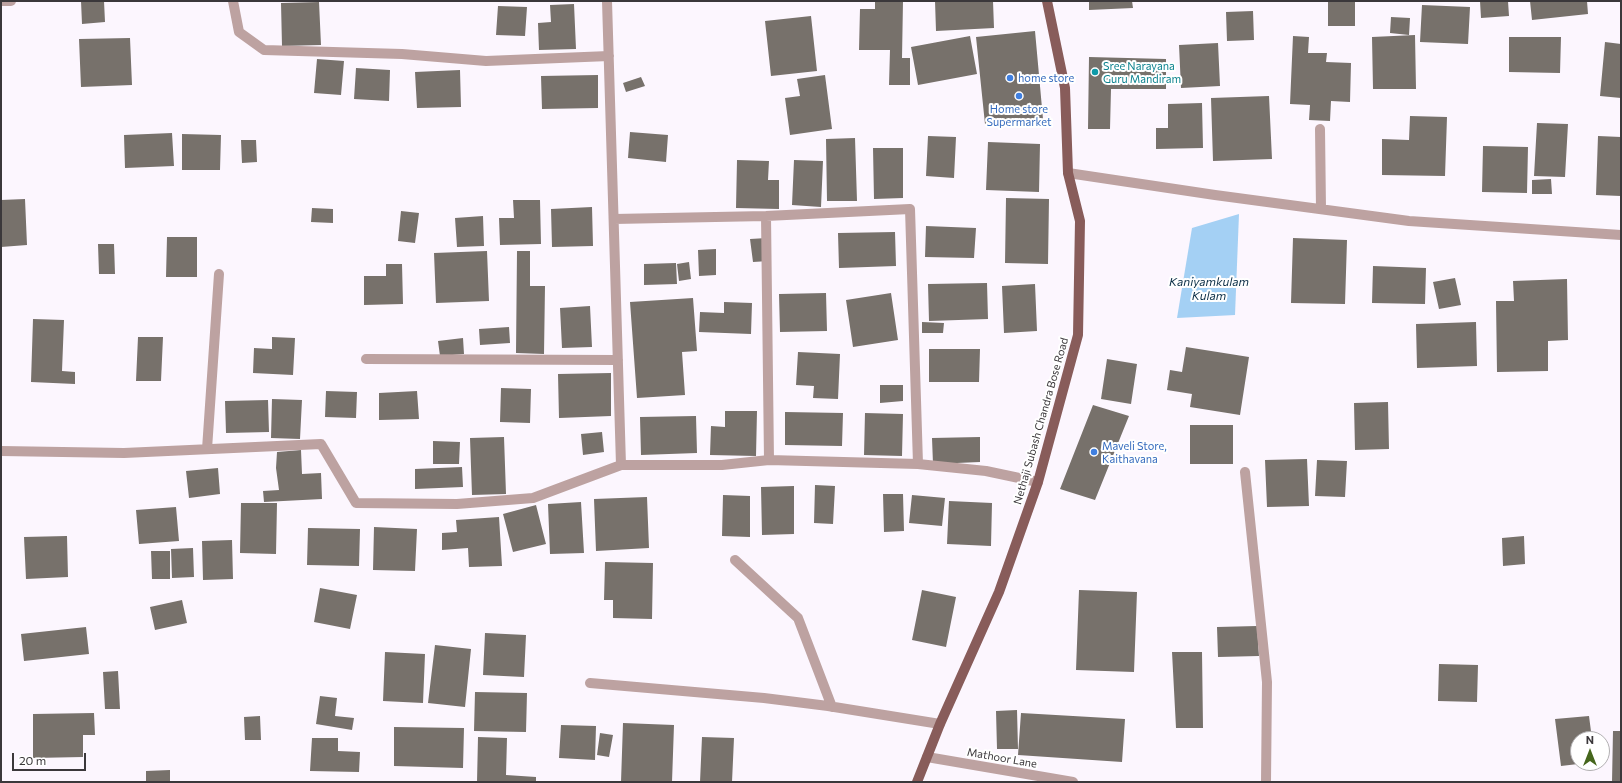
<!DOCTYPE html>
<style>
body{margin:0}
#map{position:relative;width:1622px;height:783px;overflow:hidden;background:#fcf6fe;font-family:Commissioner,sans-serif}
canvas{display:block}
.frame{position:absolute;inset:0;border:2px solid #3b383b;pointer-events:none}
.north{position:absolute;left:1570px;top:731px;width:40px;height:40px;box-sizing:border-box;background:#fff;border:1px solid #b1afb1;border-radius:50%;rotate:0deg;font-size:11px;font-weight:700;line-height:16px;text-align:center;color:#3b383b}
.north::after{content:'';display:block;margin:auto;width:14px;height:18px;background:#45661c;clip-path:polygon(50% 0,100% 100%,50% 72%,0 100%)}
.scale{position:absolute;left:12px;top:753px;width:74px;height:18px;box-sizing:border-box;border:2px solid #3b383b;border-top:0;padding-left:5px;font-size:12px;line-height:14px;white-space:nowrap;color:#3b383b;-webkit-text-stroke:3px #fff;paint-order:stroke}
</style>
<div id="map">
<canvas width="1622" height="783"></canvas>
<div class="frame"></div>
<div class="north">N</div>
<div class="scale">20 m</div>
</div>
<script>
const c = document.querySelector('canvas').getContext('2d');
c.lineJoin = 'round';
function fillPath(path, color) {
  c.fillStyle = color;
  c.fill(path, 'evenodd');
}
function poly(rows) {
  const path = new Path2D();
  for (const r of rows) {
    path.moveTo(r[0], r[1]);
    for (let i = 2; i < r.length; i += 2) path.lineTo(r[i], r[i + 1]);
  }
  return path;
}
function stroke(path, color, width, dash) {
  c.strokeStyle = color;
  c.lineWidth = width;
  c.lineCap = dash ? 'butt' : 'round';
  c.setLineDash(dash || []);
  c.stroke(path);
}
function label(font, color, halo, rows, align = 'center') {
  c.font = font + ' Commissioner,sans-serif';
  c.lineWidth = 4;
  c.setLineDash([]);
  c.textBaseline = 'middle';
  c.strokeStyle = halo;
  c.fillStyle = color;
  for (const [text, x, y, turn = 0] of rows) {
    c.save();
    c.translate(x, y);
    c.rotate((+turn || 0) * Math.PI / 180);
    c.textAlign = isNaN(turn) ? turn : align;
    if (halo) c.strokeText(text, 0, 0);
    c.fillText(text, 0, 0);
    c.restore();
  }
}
fillPath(poly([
 [1239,214,1235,315,1177,318,1192,228]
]), '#a4d0f4');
fillPath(poly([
 [81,1,104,1,105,22,82,24],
 [875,1,903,1,902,58,910,58,910,85,889,85,890,50,859,50,860,9,875,9],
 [935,1,993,1,994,28,936,31],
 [1089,1,1132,1,1133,8,1089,10],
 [1328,1,1355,1,1355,26,1328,26],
 [1480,1,1508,1,1509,16,1481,18],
 [1530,1,1587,1,1588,14,1532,20],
 [319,2,321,45,282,46,281,3],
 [574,4,576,49,539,50,538,23,551,22,550,5],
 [1422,5,1470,7,1468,44,1420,42],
 [498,6,527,7,525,36,496,35],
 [1253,11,1254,40,1227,41,1226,12],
 [811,16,817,71,771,76,765,21],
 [1391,17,1410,18,1409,35,1390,33],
 [1035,31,1043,119,985,124,976,37],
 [1415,35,1416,89,1373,89,1372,37],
 [970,36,977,74,918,85,911,47],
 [1293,36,1309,37,1308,53,1327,53,1326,62,1351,63,1350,102,1331,101,1330,121,1309,120,1310,105,1290,104],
 [1509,37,1561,37,1560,73,1509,72],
 [130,38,132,85,81,87,79,39],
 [1605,42,1621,44,1621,98,1600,96],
 [1218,43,1220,86,1181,88,1179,45],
 [1089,57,1166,59,1166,89,1111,89,1110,129,1088,129],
 [317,59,344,61,341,95,314,93],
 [356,68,390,70,389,101,354,99],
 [460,70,461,107,417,108,415,72],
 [598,75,598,108,542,109,541,76],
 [825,75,832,129,790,135,785,98,800,96,797,79],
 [641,77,645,86,626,92,623,83],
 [1269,96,1272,159,1213,161,1211,98],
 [1202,103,1203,148,1156,149,1156,128,1168,128,1168,104],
 [1410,116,1447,117,1445,176,1382,175,1382,139,1409,140],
 [1537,123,1568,124,1565,177,1534,176],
 [630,132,668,135,666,162,628,158],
 [172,133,174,166,125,168,124,135],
 [182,134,221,135,220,170,182,170],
 [928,136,956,137,954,178,926,176],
 [1598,136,1621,137,1621,196,1596,195],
 [855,138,857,201,827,201,826,139],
 [241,140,256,140,257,162,242,163],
 [988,142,1040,144,1039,192,986,190],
 [1483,146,1528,147,1527,193,1482,192],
 [873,148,903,148,903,198,874,199],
 [737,160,769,161,768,180,779,180,779,209,736,208],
 [794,160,823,161,821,207,792,205],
 [1551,179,1552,194,1532,194,1532,180],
 [1006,198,1049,199,1048,264,1005,263],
 [25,199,27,245,1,247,1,200],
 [513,200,540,200,541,244,500,245,499,218,514,218],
 [592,207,593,246,552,247,551,209],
 [312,208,333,209,333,223,311,222],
 [401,211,419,213,415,243,398,241],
 [483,216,484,246,457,247,455,218],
 [926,226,976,228,974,258,925,257],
 [895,232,896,266,839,268,838,233],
 [167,237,197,237,197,277,166,277],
 [767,238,769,261,753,262,750,239],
 [1293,238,1347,240,1345,304,1291,303],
 [98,244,114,244,115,274,99,274],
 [716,249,716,275,699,276,698,250],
 [487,251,489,301,436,303,434,253],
 [517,251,530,251,530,286,545,286,544,354,516,353],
 [689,262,691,279,679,281,677,264],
 [676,263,677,284,644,285,644,264],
 [386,264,402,264,403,304,364,305,364,276,386,276],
 [1373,266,1426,268,1425,304,1372,303],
 [1455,278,1461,305,1439,309,1433,282],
 [1567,279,1568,340,1548,341,1548,371,1497,372,1496,301,1514,301,1513,281],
 [987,283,988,319,929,321,928,284],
 [1035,284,1037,331,1004,333,1002,286],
 [826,293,827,331,780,332,779,294],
 [891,293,898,340,853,347,846,300],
 [693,298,697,351,682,352,685,395,637,398,630,302],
 [724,302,752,303,751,334,699,332,700,312,724,313],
 [590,306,592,347,562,348,560,308],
 [33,319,64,320,62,371,75,372,75,384,31,382],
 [922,322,944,323,943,333,922,333],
 [1476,322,1477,366,1417,368,1416,324],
 [509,327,510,343,480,345,479,329],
 [138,337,163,337,161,381,136,381],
 [272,337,295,338,293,375,253,373,254,348,272,349],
 [463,338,464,354,440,356,438,341],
 [1186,347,1249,357,1240,415,1190,407,1192,394,1167,390,1170,370,1182,372],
 [929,349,980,349,979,382,929,382],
 [798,352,840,354,838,399,813,398,814,386,796,385],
 [1107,359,1137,364,1131,404,1101,399],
 [611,373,611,416,559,418,558,374],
 [880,385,903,385,903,401,880,403],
 [501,388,531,389,530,423,500,422],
 [326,391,357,392,356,418,325,417],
 [417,391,419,419,379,420,379,393],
 [272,399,302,400,300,439,271,438],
 [268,400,269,432,226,433,225,401],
 [1388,402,1389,449,1355,450,1354,403],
 [1093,405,1129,416,1095,500,1060,489],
 [725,411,757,411,756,456,710,455,711,426,725,427],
 [785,412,843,413,842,446,785,445],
 [865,413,903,414,902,456,864,455],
 [696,416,697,453,641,455,640,417],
 [1190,425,1233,425,1233,464,1190,464],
 [602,432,604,452,583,455,581,434],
 [504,437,506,494,472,495,470,438],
 [980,437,980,462,933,464,932,438],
 [433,441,460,442,459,464,433,464],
 [301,450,302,474,321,473,322,499,264,502,263,491,279,490,276,468,277,452],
 [1307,459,1309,506,1267,507,1265,460],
 [1317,460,1347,461,1345,497,1315,496],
 [462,467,463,487,415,489,415,469],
 [218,468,220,494,189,498,186,471],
 [815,485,835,486,833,524,814,523],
 [794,486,794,534,762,535,761,487],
 [883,494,903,494,904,531,884,532],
 [723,495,750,496,750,537,722,536],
 [912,495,945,498,942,526,909,523],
 [647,497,649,548,596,551,594,499],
 [949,501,992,503,991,546,947,544],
 [581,502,584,553,550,554,548,504],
 [241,503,277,503,276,554,240,553],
 [536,505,546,544,513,552,503,514],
 [176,507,179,541,139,544,136,510],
 [499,517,502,566,469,567,468,548,442,550,442,533,457,532,456,520],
 [374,527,417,529,415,571,373,570],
 [308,528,360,529,359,566,307,565],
 [67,536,68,577,26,579,24,537],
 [1524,536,1525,564,1503,566,1502,538],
 [232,540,233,579,203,580,202,541],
 [193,548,194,577,172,578,171,549],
 [151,551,170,551,170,579,152,579],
 [605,562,653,563,652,619,613,618,613,600,604,600],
 [320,588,357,595,350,629,314,622],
 [922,590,956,597,946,647,912,640],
 [1079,590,1137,592,1134,672,1076,670],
 [182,600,187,623,155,630,150,607],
 [1257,626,1259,656,1218,657,1217,627],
 [86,627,89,654,24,661,21,634],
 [485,633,526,635,524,677,483,675],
 [435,645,471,649,465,707,428,703],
 [385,652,425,654,423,703,383,701],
 [1172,652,1202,652,1203,728,1176,728],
 [1439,664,1478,665,1477,702,1438,701],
 [118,671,120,709,105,709,103,672],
 [475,692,527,693,526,732,474,731],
 [320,696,337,698,335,716,354,718,352,730,316,724],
 [1017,710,1018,749,997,749,996,711],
 [94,713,95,735,83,735,83,757,33,758,33,714],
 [1021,713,1125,719,1122,762,1018,755],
 [260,716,261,740,245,740,244,717],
 [1589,716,1592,739,1578,739,1578,764,1561,766,1555,719],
 [623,723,674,725,672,782,621,782],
 [561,725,596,726,595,760,559,758],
 [394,727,464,728,463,768,394,766],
 [1613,731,1621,731,1621,782,1612,782],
 [600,733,613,735,609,757,597,755],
 [478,737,507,738,506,775,536,777,536,782,477,782],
 [702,737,734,738,732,782,700,782],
 [312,738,338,738,338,751,360,752,359,772,310,771],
 [170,770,170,782,146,782,146,771]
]), '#77716b');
stroke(poly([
 [1,1,11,1],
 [233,1,239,32,264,50,402,54,486,61,609,56],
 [607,1,621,465],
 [1320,129,1321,209],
 [1068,173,1215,195,1409,221,1621,235],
 [766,216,769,460],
 [614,219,766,216,910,209,918,464],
 [366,359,618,360],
 [207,449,219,274],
 [1,451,124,453,321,444,356,503,457,504,533,498,621,465,722,465,769,460,918,464,986,471,1038,482],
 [1245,472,1267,682,1266,782],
 [735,560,798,618,832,707],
 [590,683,764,698,828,706,940,724],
 [927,757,1073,782]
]), '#bda2a1', 10);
stroke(poly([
 [917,782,940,724,999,592,1038,482,1078,335,1080,221,1068,173,1065,88,1047,1]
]), '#885c5a', 10);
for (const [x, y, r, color] of [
 [1095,72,4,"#0f9aa8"],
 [1010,78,4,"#3f7fe0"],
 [1019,96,4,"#3f7fe0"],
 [1094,452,4,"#3f7fe0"]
]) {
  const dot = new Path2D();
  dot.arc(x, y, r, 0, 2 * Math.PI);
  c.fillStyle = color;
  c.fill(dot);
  stroke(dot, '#fff', 1.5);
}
label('11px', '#0d838f', '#fff', [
 ["Sree Narayana",1103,66],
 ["Guru Mandiram",1103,79]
], 'left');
label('11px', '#366cbe', '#fff', [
 ["home store",1018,78],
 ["Home store",1019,109,"center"],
 ["Supermarket",1019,122,"center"],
 ["Maveli Store,",1102,446],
 ["Kaithavana",1102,459]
], 'left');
label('11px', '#3b383b', '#fff', [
 ["Nethaji Subash Chandra Bose Road",1041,421,-74],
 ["Mathoor Lane",1002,758,10]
]);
label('italic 12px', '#0a2d45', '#fff', [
 ["Kaniyamkulam",1209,282],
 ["Kulam",1209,296]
]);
</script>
